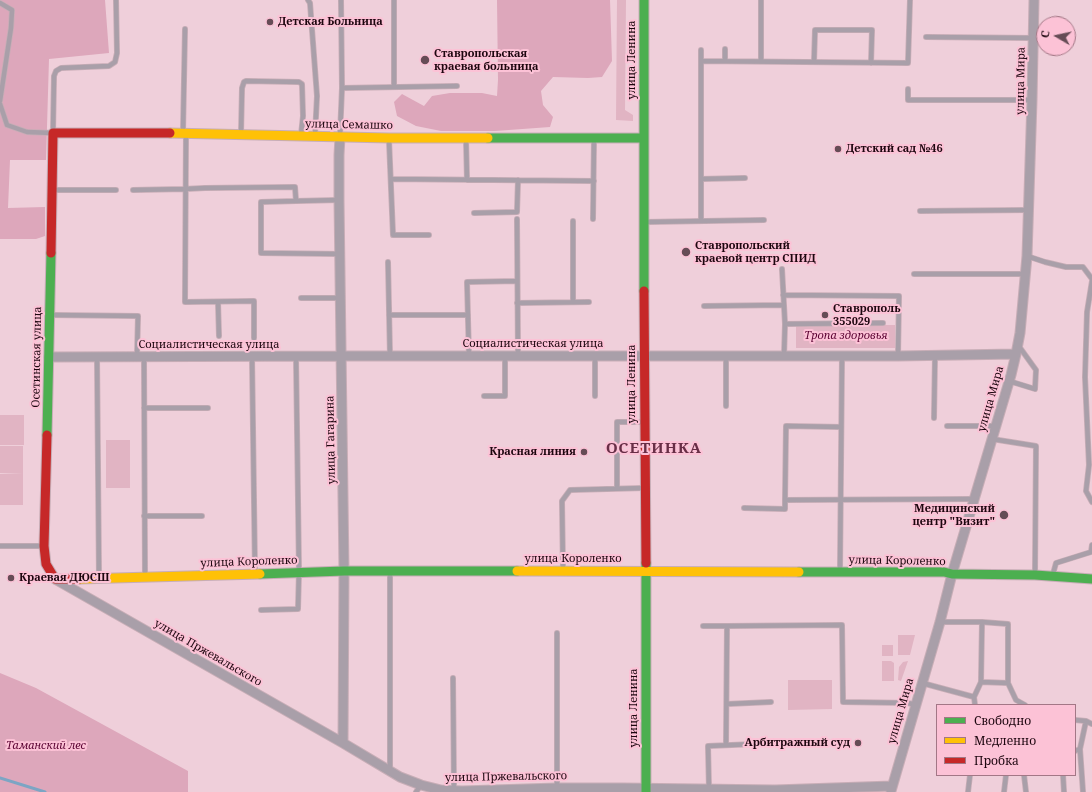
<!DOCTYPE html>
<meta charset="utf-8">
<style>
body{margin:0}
#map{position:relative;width:1092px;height:792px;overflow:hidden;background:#efcfda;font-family:"Noto Serif",serif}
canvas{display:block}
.legend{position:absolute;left:936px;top:704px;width:140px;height:72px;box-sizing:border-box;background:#fcc2d6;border:1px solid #a37786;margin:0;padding:5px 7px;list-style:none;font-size:12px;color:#1d060f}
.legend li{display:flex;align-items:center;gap:8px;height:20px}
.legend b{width:20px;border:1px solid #a37786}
.north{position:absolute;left:1036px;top:16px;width:40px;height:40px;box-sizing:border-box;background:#fcc2d6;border:1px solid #a37786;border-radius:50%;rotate:279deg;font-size:11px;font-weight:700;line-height:16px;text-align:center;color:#1d060f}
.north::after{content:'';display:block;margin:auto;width:14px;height:18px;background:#664c56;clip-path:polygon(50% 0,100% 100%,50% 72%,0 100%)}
</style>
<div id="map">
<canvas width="1092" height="792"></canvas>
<ul class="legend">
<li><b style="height:5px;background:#4caf50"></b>Свободно</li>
<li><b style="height:5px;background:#ffc107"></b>Медленно</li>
<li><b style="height:5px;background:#c62828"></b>Пробка</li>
</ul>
<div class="north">С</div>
</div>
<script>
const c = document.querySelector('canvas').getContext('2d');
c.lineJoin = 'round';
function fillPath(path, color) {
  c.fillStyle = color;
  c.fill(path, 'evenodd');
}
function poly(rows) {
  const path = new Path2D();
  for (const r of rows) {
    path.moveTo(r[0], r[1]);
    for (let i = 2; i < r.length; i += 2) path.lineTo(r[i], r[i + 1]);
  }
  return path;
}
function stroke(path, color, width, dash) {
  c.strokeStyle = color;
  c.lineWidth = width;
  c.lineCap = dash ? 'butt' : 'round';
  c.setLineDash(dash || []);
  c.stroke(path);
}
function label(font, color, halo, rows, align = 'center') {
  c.font = font + ' "Noto Serif",serif';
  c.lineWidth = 4;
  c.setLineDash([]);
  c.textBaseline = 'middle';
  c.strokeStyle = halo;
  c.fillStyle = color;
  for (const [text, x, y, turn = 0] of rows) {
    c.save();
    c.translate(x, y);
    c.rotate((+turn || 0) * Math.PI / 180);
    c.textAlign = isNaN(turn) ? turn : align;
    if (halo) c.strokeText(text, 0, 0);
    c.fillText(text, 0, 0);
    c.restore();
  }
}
fillPath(poly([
 [617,0,626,0,625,110,633,115,633,121,616,120],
 [796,325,895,325,895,348,796,348],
 [0,415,24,415,24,445,0,445],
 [106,440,130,440,130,488,106,488],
 [0,446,23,446,23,474,0,473],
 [0,474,23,474,23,505,0,505],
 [898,635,915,635,910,655,898,655],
 [882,645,893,645,893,656,882,656],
 [882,661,891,661,894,663,894,681,882,681],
 [908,661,901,681,898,680,899,667,903,662],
 [788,680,832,680,832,709,788,710]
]), '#e1b4c3');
fillPath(poly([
 [0,0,105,0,109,53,49,59,46,160,10,160,8,208,45,207,45,236,36,239,0,239],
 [497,0,610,0,612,61,602,77,588,78,553,77,541,91,543,105,553,117,550,127,495,131,441,131,416,126,397,116,394,102,402,94,424,106,432,96,450,93,482,93,497,96,498,80],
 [0,673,36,688,188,771,188,792,0,792]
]), '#dda7bb');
stroke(poly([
 [0,778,45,792]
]), '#7ca5c4', 3);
const lane = poly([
 [308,0,310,3,317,96,315,135],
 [0,3,12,10,11,28,0,101],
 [926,37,1034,38],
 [701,61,908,63,910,0],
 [725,61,725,49],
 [761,61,761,0],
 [814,62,815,30,872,30,871,63],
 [394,87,394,0],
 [342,88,457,86],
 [908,89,908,100,1032,100],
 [0,104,7,125,27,132,53,133,54,76,56,71,61,68,109,66,115,62,117,53,116,0],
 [183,132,185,29],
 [186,133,185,302,254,301,254,338],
 [241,134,242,88,244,82,246,81,299,82,302,84,303,116,301,135],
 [340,135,342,88,341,0],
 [466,139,467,180],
 [389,140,393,235,429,235],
 [391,179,594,181],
 [701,179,745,178],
 [52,190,116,190],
 [133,190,185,189,205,188,295,187,296,201,339,200],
 [296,201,261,202,261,253,340,254],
 [920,211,1029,210],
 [474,213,517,212,518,180],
 [517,219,518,356],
 [593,219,594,138],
 [701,220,701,50],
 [646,222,764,220],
 [1027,256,1045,262,1066,267,1083,267,1092,279],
 [388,262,390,356],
 [782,269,785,324],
 [914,274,1026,274],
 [1092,281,1087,312,1085,377,1089,465,1086,491,1092,502],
 [783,295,899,296,898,356],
 [301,298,341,298],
 [218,302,219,336],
 [573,302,573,221],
 [517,303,589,302],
 [704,306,784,305],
 [51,315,138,316,137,357],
 [389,315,468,315],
 [252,356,255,573],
 [469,356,467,282,517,281],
 [726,356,726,406],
 [784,356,785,324,883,323],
 [97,357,99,578],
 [144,357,145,577],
 [1009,381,1035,389,1036,370,1018,345],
 [484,396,505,396,505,356],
 [595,396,595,356],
 [144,408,208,408],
 [934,418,935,355],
 [947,426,996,426],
 [841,427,786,426,785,500,974,499],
 [992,439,1036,446,1035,573],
 [617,488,617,422,645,422],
 [744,508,785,509,785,500],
 [144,516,202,516],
 [0,546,43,546],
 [840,570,842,356],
 [390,571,390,771],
 [563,571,562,501,570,490,644,488],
 [1053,574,1056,563,1091,552,1092,545],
 [261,610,298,609,299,572,296,356],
 [940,622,982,622,1008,624,1008,683,1016,700,1025,705],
 [703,626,727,626,726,745],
 [727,626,842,625,843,702,908,703,916,705],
 [453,678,454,791],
 [981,682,1008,683],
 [922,683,974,697,975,705],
 [974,697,981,682,982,622],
 [727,704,771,702],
 [1075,720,1086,721,1092,724],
 [1080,749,1083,792],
 [1075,751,1080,749,1086,721],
 [1024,775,1026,792],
 [1063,775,1064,792],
 [557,788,557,633],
 [709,789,708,746,755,744],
 [416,792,421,785],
 [968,792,970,775],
 [1004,792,1006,775]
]);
const street = poly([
 [340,137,339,155,339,200,344,571,343,743],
 [49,357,342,356,898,356,1016,354],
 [55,579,343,743,400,777,421,785,441,790,462,791,557,788,622,788,775,790,892,786],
 [891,791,940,622,952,574,1011,375,1016,354,1020,333,1027,256,1032,100,1034,0]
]);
const fast = poly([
 [644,0,644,291],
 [488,138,643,138],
 [47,435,51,253],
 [646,563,646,792],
 [799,572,944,572,952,574,1035,575,1092,579],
 [260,574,344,571,517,571]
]);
const slow = poly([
 [170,133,389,138,488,138],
 [517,571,799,572],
 [79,579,260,574]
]);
const jam = poly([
 [51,253,53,133,170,133],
 [644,291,646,563],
 [47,435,44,546,46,564,55,579,79,579]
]);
stroke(lane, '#c7adb6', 6);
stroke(street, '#c7adb6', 11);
stroke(fast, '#c7adb6', 11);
stroke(slow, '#c7adb6', 11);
stroke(jam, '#c7adb6', 11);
stroke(lane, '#a99fa9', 4.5);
stroke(street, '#a99fa9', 9);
stroke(fast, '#4caf50', 9);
stroke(slow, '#ffc107', 9);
stroke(jam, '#c62828', 9);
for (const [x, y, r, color] of [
 [270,22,4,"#664c56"],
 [425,60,5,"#664c56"],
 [838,149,4,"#664c56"],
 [686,252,5,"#664c56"],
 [825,315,4,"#664c56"],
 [584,452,4,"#664c56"],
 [1004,515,5,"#664c56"],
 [11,578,4,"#664c56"],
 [858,743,4,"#664c56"]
]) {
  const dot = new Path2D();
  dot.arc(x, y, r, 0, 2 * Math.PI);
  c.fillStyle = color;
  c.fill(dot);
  stroke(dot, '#fcc2d6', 1.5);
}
label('bold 11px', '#1d060f', '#fcc2d6', [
 ["Детская Больница",278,22],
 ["Ставропольская",434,54],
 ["краевая больница",434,67],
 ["Детский сад №46",846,149],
 ["Ставропольский",695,246],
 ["краевой центр СПИД",695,259],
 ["Ставрополь",833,309],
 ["355029",833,322],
 ["Красная линия",576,452,"right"],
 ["Медицинский",995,509,"right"],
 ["центр \"Визит\"",995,522,"right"],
 ["Краевая ДЮСШ",19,578],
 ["Арбитражный суд",850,743,"right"]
], 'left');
label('11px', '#1d060f', '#fcc2d6', [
 ["улица Ленина",632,60,-90],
 ["улица Мира",1021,81,-89],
 ["улица Семашко",349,125,1],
 ["Социалистическая улица",533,344],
 ["Социалистическая улица",209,345],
 ["Осетинская улица",37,357,-89],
 ["улица Ленина",632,384,-90],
 ["улица Мира",991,399,-74],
 ["улица Гагарина",331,440,-91],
 ["улица Короленко",573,559],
 ["улица Короленко",897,561,1],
 ["улица Короленко",249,562,-2],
 ["улица Пржевальского",208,653,30],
 ["улица Ленина",634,708,-90],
 ["улица Мира",901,711,-74],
 ["улица Пржевальского",506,777,-1]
]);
label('italic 11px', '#590031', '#fcc2d6', [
 ["Тропа здоровья",846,336],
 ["Таманский лес",46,746]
]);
c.letterSpacing = '1px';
label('bold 15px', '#682e46', '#fcc2d6', [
 ["ОСЕТИНКА",654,449]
]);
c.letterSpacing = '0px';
</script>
